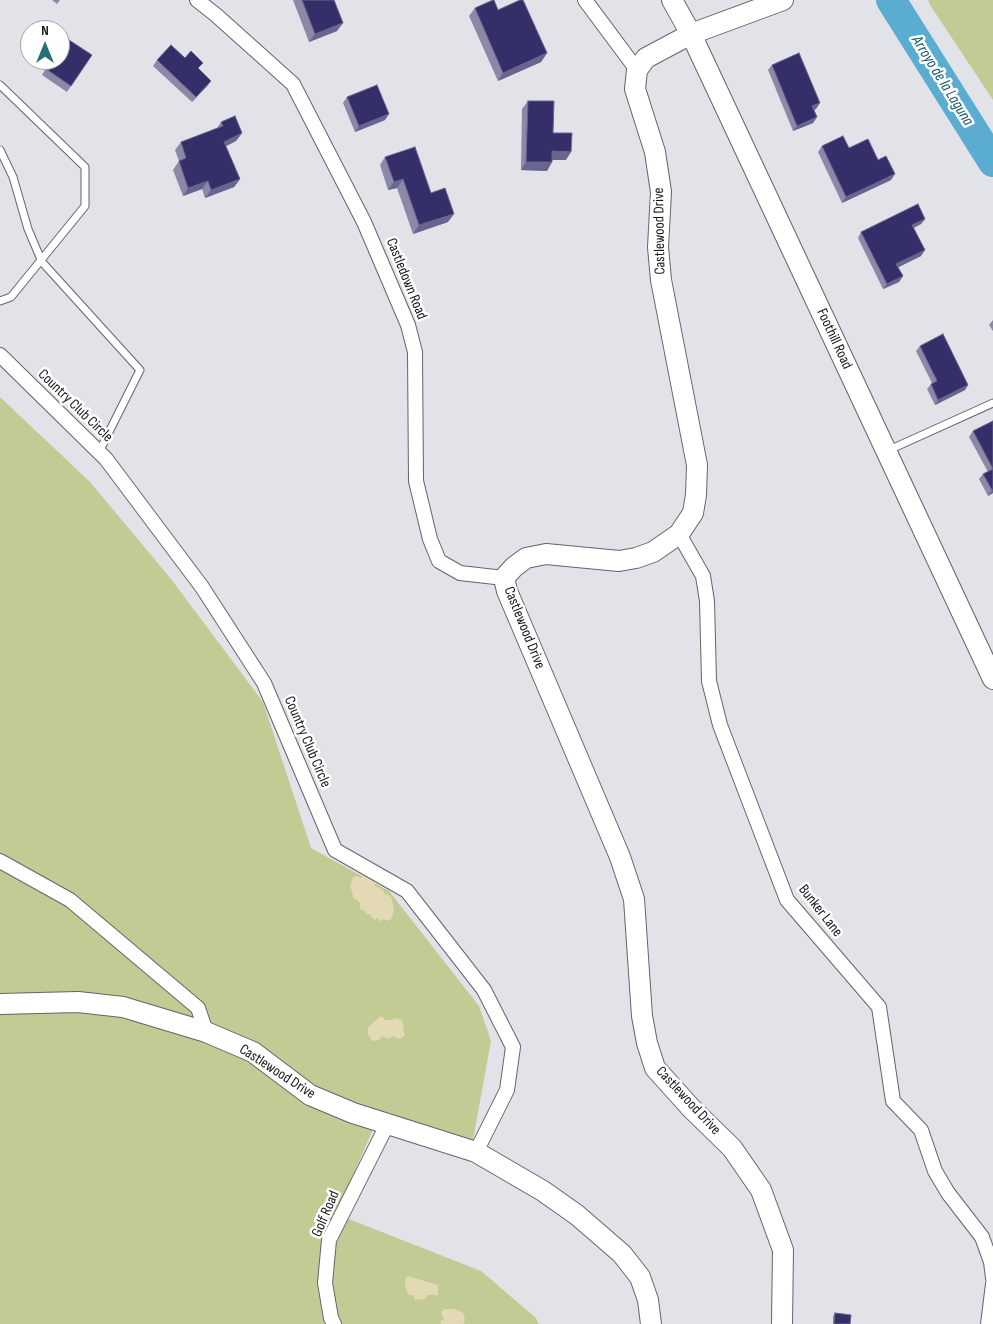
<!DOCTYPE html>
<style>
body{margin:0}
#map{position:relative;width:993px;height:1324px;overflow:hidden;background:#e2e2e9;font-family:"Sofia Sans Condensed",sans-serif}
canvas{display:block}
.north{position:absolute;left:20px;top:20px;width:50px;height:50px;box-sizing:border-box;background:#fff;border:1px solid #a2a2a3;border-radius:50%;rotate:0deg;font-size:14px;font-weight:700;line-height:20px;text-align:center;color:#171719}
.north::after{content:'';display:block;margin:auto;width:18px;height:22px;background:#257074;clip-path:polygon(50% 0,100% 100%,50% 72%,0 100%)}
</style>
<div id="map">
<canvas width="993" height="1324"></canvas>
<div class="north">N</div>
</div>
<script>
const c = document.querySelector('canvas').getContext('2d');
c.lineJoin = 'round';
function fillPath(path, color) {
  c.fillStyle = color;
  c.fill(path, 'evenodd');
}
function poly(rows) {
  const path = new Path2D();
  for (const r of rows) {
    path.moveTo(r[0], r[1]);
    for (let i = 2; i < r.length; i += 2) path.lineTo(r[i], r[i + 1]);
  }
  return path;
}
function stroke(path, color, width, dash) {
  c.strokeStyle = color;
  c.lineWidth = width;
  c.lineCap = dash ? 'butt' : 'round';
  c.setLineDash(dash || []);
  c.stroke(path);
}
function label(font, color, halo, rows, align = 'center') {
  c.font = font + ' "Sofia Sans Condensed",sans-serif';
  c.lineWidth = 5;
  c.setLineDash([]);
  c.textBaseline = 'middle';
  c.strokeStyle = halo;
  c.fillStyle = color;
  for (const [text, x, y, turn = 0] of rows) {
    c.save();
    c.translate(x, y);
    c.rotate((+turn || 0) * Math.PI / 180);
    c.textAlign = isNaN(turn) ? turn : align;
    if (halo) c.strokeText(text, 0, 0);
    c.fillText(text, 0, 0);
    c.restore();
  }
}
fillPath(poly([
 [928,0,993,0,993,100,930,5],
 [0,397,90,482,171,579,263,702,311,848,389,891,479,1006,491,1041,472,1145,381,1111,336,1214,481,1271,536,1318,539,1324,0,1324]
]), '#c1cb93');
fillPath(poly([
 [366,875,374,879,375,886,383,890,384,893,390,896,392,899,394,911,391,919,388,921,383,919,381,922,378,918,374,920,370,914,366,914,365,911,360,909,360,903,357,900,354,899,350,886,353,877,356,876,361,878],
 [381,1016,386,1020,393,1020,394,1018,400,1019,404,1025,403,1028,405,1036,399,1039,394,1036,389,1039,382,1036,379,1040,372,1041,368,1035,368,1027],
 [408,1276,438,1285,438,1295,427,1295,425,1299,415,1300,413,1295,409,1295,405,1287,406,1278],
 [445,1309,455,1309,463,1313,465,1320,463,1324,441,1324,440,1321,444,1320,441,1312]
]), '#e3d9b4');
stroke(poly([
 [891,0,993,162]
]), '#5aacd1', 30);
const lane = poly([
 [0,85,85,167,85,206,11,297,0,301],
 [0,150,13,177,28,229,42,262,140,370,99,452],
 [889,450,993,403]
]);
const street = poly([
 [197,0,216,15,293,84,364,222,408,325,415,352,416,481,430,539,439,561,460,573,504,578],
 [585,0,637,70],
 [0,355,106,459,202,587,264,683,335,850,407,891,484,990,513,1047,507,1090,476,1152],
 [679,534,703,576,707,601,709,681,720,725,787,900,879,1007,893,1101,921,1130,935,1171,948,1193,982,1237,991,1262,993,1278],
 [0,861,70,900,198,1008,206,1032],
 [334,1324,331,1318,325,1283,329,1240,387,1125],
 [988,1324,993,1284]
]);
const secondary = poly([
 [672,0,691,34,993,679],
 [0,1004,78,1002,123,1007,206,1032,253,1052,310,1095,353,1113,476,1152,543,1191,577,1215,622,1254,640,1277,648,1300,651,1324],
 [782,1324,783,1250,761,1190,732,1148,691,1108,655,1068,647,1043,642,1016,634,899,620,857,507,591,504,578,514,567,526,558,546,554,619,561,636,558,653,552,679,534,693,513,696,495,697,465,661,280,658,247,661,192,655,152,635,89,637,70,646,58,691,34,783,0]
]);
stroke(lane, '#64646b', 9);
stroke(street, '#64646b', 16);
stroke(secondary, '#64646b', 22);
stroke(lane, '#fff', 7);
stroke(street, '#fff', 14);
stroke(secondary, '#fff', 20);
fillPath(poly([
 [52,0,60,0,57,4],
 [293,0,334,0,337,31,309,42],
 [475,8,547,53,541,62,498,81,469,16],
 [92,55,67,92,42,75,51,60],
 [185,58,199,69,211,81,207,86,192,102,153,66,157,60],
 [772,65,816,109,814,110,817,117,813,123,793,131,768,70],
 [347,97,385,120,355,132,343,103],
 [528,101,553,133,566,160,552,160,552,162,547,171,521,170,522,109],
 [221,122,242,133,236,141,226,146,240,179,234,187,205,198,202,189,183,196,173,170,179,161,175,150,181,142,217,128],
 [822,146,849,148,878,160,891,180,842,203,818,152],
 [385,157,431,193,448,222,413,234,397,188,388,190,380,165],
 [925,219,921,224,914,228,921,256,898,267,903,276,899,282,883,289,858,238,861,232],
 [993,320,993,331,989,325],
 [920,346,968,385,965,390,935,405,927,389,932,383,916,351],
 [993,421,993,493,988,496,979,479,983,474,988,472,969,437,973,431],
 [835,1313,850,1324,833,1324,833,1316]
]), '#8b88a8');
fillPath(poly([
 [343,23,337,31,309,42,315,34],
 [547,53,541,62,498,81,503,73],
 [211,81,207,86,192,102,196,97],
 [820,103,816,109,808,112,812,106],
 [389,114,385,120,355,132,359,126],
 [817,117,813,123,793,131,797,126],
 [242,133,236,141,218,150,224,142],
 [552,151,571,152,566,160,547,160],
 [526,162,552,162,547,171,521,170],
 [895,174,891,180,842,203,846,197],
 [240,179,234,187,205,198,211,190],
 [403,179,397,188,388,190,394,182],
 [208,181,202,189,183,196,188,188],
 [454,214,448,222,413,234,419,225],
 [925,219,921,224,908,230,912,225],
 [925,250,921,256,893,270,896,264],
 [903,276,899,282,883,289,887,284],
 [968,385,965,390,935,405,938,400],
 [992,490,993,490,993,493,988,496]
]), '#68658f');
const building = poly([
 [302,0,334,0,343,23,315,34,302,0],
 [493,0,494,0,498,10,520,0,523,0,547,53,503,73,475,8,493,0],
 [66,38,92,55,71,86,46,69,52,60,60,60,60,48,66,38],
 [171,45,185,58,191,51,203,63,198,68,211,81,196,97,157,60,171,45],
 [799,53,820,103,812,106,817,117,797,126,772,65,799,53],
 [377,85,389,114,359,126,347,97,377,85],
 [528,101,554,101,553,133,572,133,571,152,552,151,552,162,526,162,528,101],
 [235,116,242,133,224,142,240,179,211,190,208,181,188,188,179,161,186,158,181,142,223,126,221,122,235,116],
 [843,136,849,148,868,139,878,160,886,156,895,174,846,197,822,146,843,136],
 [415,147,431,193,445,188,454,214,419,225,403,179,394,182,385,157,415,147],
 [918,204,925,219,912,225,925,250,896,264,903,276,887,284,861,232,918,204],
 [943,334,968,385,938,400,931,384,937,381,920,346,943,334],
 [993,421,993,469,973,431,993,421],
 [993,469,993,490,992,490,983,474,993,469],
 [835,1313,851,1315,850,1324,834,1324,835,1313]
]);
fillPath(building, '#342f68');
stroke(building, '#68658f', 1);
label('15px', '#171719', '#fff', [
 ["Castlewood Drive",660,231,-91],
 ["Castledown Road",406,279,68],
 ["Foothill Road",834,339,65],
 ["Country Club Circle",75,406,44],
 ["Castlewood Drive",524,628,68],
 ["Country Club Circle",307,742,67],
 ["Bunker Lane",820,911,52],
 ["Castlewood Drive",277,1072,33],
 ["Castlewood Drive",688,1101,47],
 ["Golf Road",326,1214,-67]
]);
label('italic 16px', '#145670', '#fff', [
 ["Arroyo de la Laguna",942,81,58]
]);
</script>
